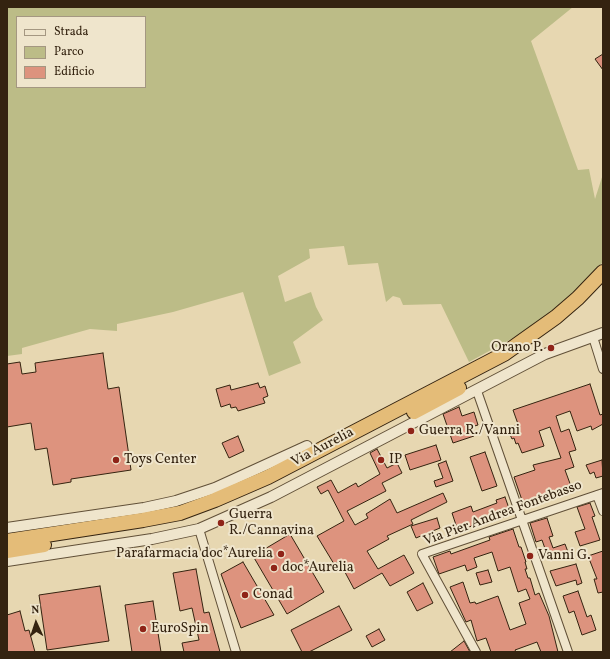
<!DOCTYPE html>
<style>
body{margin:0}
#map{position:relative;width:610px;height:659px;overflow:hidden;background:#e7d7b1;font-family:Vollkorn,serif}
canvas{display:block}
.frame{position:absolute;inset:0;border:8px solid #342310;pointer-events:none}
.legend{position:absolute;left:16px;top:16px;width:130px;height:72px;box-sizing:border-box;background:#efe5cc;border:1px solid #a49781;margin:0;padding:5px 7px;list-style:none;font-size:12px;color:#342310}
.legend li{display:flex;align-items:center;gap:8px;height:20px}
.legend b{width:20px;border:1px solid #a49781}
.north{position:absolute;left:16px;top:603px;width:40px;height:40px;-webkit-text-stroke:3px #efe5cc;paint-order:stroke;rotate:357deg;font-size:11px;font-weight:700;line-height:16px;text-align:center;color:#342310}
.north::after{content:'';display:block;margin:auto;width:14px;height:18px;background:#342310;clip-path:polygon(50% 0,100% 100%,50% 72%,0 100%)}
</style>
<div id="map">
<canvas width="610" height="659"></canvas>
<div class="frame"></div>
<ul class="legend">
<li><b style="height:5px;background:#efe5cc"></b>Strada</li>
<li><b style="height:11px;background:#bcbc87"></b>Parco</li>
<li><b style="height:11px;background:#dd937e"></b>Edificio</li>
</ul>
<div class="north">N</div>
</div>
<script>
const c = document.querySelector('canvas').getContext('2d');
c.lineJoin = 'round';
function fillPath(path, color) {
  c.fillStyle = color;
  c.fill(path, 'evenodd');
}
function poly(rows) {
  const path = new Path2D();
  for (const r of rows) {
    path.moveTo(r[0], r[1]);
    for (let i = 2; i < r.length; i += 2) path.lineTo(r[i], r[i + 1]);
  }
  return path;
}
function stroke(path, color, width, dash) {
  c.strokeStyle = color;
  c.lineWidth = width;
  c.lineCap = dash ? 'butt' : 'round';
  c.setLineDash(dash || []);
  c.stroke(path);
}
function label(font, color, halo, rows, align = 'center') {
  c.font = font + ' Vollkorn,serif';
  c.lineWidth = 4;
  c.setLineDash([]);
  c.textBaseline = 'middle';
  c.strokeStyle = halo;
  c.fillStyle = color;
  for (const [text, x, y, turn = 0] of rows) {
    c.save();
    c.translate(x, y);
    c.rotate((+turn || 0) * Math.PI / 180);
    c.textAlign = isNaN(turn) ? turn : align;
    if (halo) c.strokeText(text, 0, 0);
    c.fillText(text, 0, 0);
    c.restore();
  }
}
fillPath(poly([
 [7,7,573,7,531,41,578,170,589,169,595,199,603,174,603,262,565,301,524,332,469,362,441,304,403,305,400,298,393,296,386,302,378,263,348,265,344,246,309,249,310,258,278,276,285,302,311,292,316,307,323,320,293,342,301,363,269,376,243,292,173,312,117,324,117,331,90,329,22,348,22,354,7,356],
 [17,17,145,17,145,87,17,87]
]), '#bcbc87');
const building = poly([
 [603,54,603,70,595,59,603,54],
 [103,353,108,389,119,387,131,470,71,479,71,482,53,485,47,448,35,450,31,423,7,427,7,364,20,362,22,374,36,372,35,363,103,353],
 [258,383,260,388,265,386,268,396,263,398,265,403,238,411,236,407,231,408,230,404,221,407,216,389,230,385,231,390,258,383],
 [590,384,600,415,603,414,603,424,592,430,591,426,577,431,570,411,556,416,561,432,569,429,576,450,569,452,574,467,565,470,572,489,524,506,514,477,535,470,533,465,561,458,550,427,539,431,544,446,522,453,518,443,516,444,514,438,512,439,508,430,516,427,515,425,518,424,513,410,590,384],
 [459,407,462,416,474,412,478,425,471,427,474,436,453,443,443,414,459,407],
 [238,436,244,451,229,458,222,443,238,436],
 [436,445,441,460,410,470,405,455,436,445],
 [377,449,387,468,397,463,402,473,382,483,386,491,347,511,355,525,368,518,366,514,390,499,397,513,443,493,447,502,411,520,413,524,387,536,389,539,367,551,378,569,404,555,414,573,390,586,382,573,354,589,339,561,334,564,317,536,344,521,328,490,321,494,317,487,331,480,338,493,356,483,358,487,380,474,370,453,377,449],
 [485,452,497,486,482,491,470,457,485,452],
 [602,460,603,476,596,478,594,472,590,474,586,465,602,460],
 [446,461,453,481,436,487,434,481,443,478,438,464,446,461],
 [505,497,511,514,503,517,502,515,458,531,452,513,471,506,473,512,497,503,496,500,505,497],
 [590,503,595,516,592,517,600,540,580,546,575,532,585,529,577,507,590,503],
 [437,518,440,528,416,538,411,526,437,518],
 [547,518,553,536,549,537,553,548,565,544,568,552,564,554,564,555,549,560,542,540,536,542,530,523,547,518],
 [513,529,519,547,521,547,526,562,525,562,527,569,525,569,528,578,530,578,535,595,539,593,549,616,558,652,541,652,537,642,515,650,516,652,491,652,486,638,477,641,471,620,466,622,450,587,463,582,470,603,475,602,476,604,498,596,510,630,526,624,519,603,530,599,526,589,518,592,510,567,498,571,492,552,474,558,477,567,467,571,465,565,439,574,433,557,450,551,451,554,490,540,489,537,513,529],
 [290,534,324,592,287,614,253,556,290,534],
 [603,551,603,592,598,593,594,579,597,579,588,556,603,551],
 [243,562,274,615,241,628,221,574,243,562],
 [576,564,582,583,577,585,576,580,556,586,550,571,576,564],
 [196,569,204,613,209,612,220,652,184,652,182,643,199,640,192,608,180,611,173,573,196,569],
 [488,570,492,582,480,585,476,573,488,570],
 [423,583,433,603,417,611,407,592,423,583],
 [100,586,109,641,47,650,39,595,100,586],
 [578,591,587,617,591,615,596,630,582,635,574,611,569,613,563,596,578,591],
 [153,601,161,652,132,652,125,605,153,601],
 [339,606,352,630,309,652,302,652,291,630,339,606],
 [20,611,25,631,29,630,35,652,7,652,7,615,20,611],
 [379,629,385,640,372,647,366,636,379,629],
 [464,641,470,652,450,652,464,641]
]);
fillPath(building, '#dd937e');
stroke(building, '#342310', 1);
const minor = poly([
 [593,337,603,369],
 [477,391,568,652],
 [597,495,603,511],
 [199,529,236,652],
 [476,652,422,554,603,493]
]);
const tertiary = poly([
 [7,528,144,508,176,501,215,488,307,446],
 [7,561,152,539,199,529,271,497,545,354,603,333]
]);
const trunk = poly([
 [414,412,459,388],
 [7,541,143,520,180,513,215,500,268,477,504,354,556,317,578,298,603,272],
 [7,551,44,545]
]);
stroke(minor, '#615038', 10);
stroke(tertiary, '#615038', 12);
stroke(trunk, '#342310', 16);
stroke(minor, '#efe5cc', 8);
stroke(tertiary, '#efe5cc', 10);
stroke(trunk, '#e4bc78', 14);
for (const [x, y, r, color] of [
 [551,348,4,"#8f2418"],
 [411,431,4,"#8f2418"],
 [116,460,4,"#8f2418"],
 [381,460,4,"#8f2418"],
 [221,523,4,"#8f2418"],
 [281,554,4,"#8f2418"],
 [530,556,4,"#8f2418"],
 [274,568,4,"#8f2418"],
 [245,595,4,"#8f2418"],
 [143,629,4,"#8f2418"]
]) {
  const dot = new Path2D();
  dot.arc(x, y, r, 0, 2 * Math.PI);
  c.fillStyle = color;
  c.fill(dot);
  stroke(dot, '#efe5cc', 1.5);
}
label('14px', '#342310', '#efe5cc', [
 ["Orano P.",543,348,"right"],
 ["Guerra R./Vanni",419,431],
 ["Toys Center",124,460],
 ["IP",389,460],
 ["Guerra",229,515],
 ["R./Cannavina",229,531],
 ["Parafarmacia doc*Aurelia",273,554,"right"],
 ["Vanni G.",538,556],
 ["doc*Aurelia",282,568],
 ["Conad",253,595],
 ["EuroSpin",151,629]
], 'left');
label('14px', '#342310', '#efe5cc', [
 ["Via Aurelia",323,448,-28],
 ["Via Pier Andrea Fontebasso",503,514,-20]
]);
</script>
